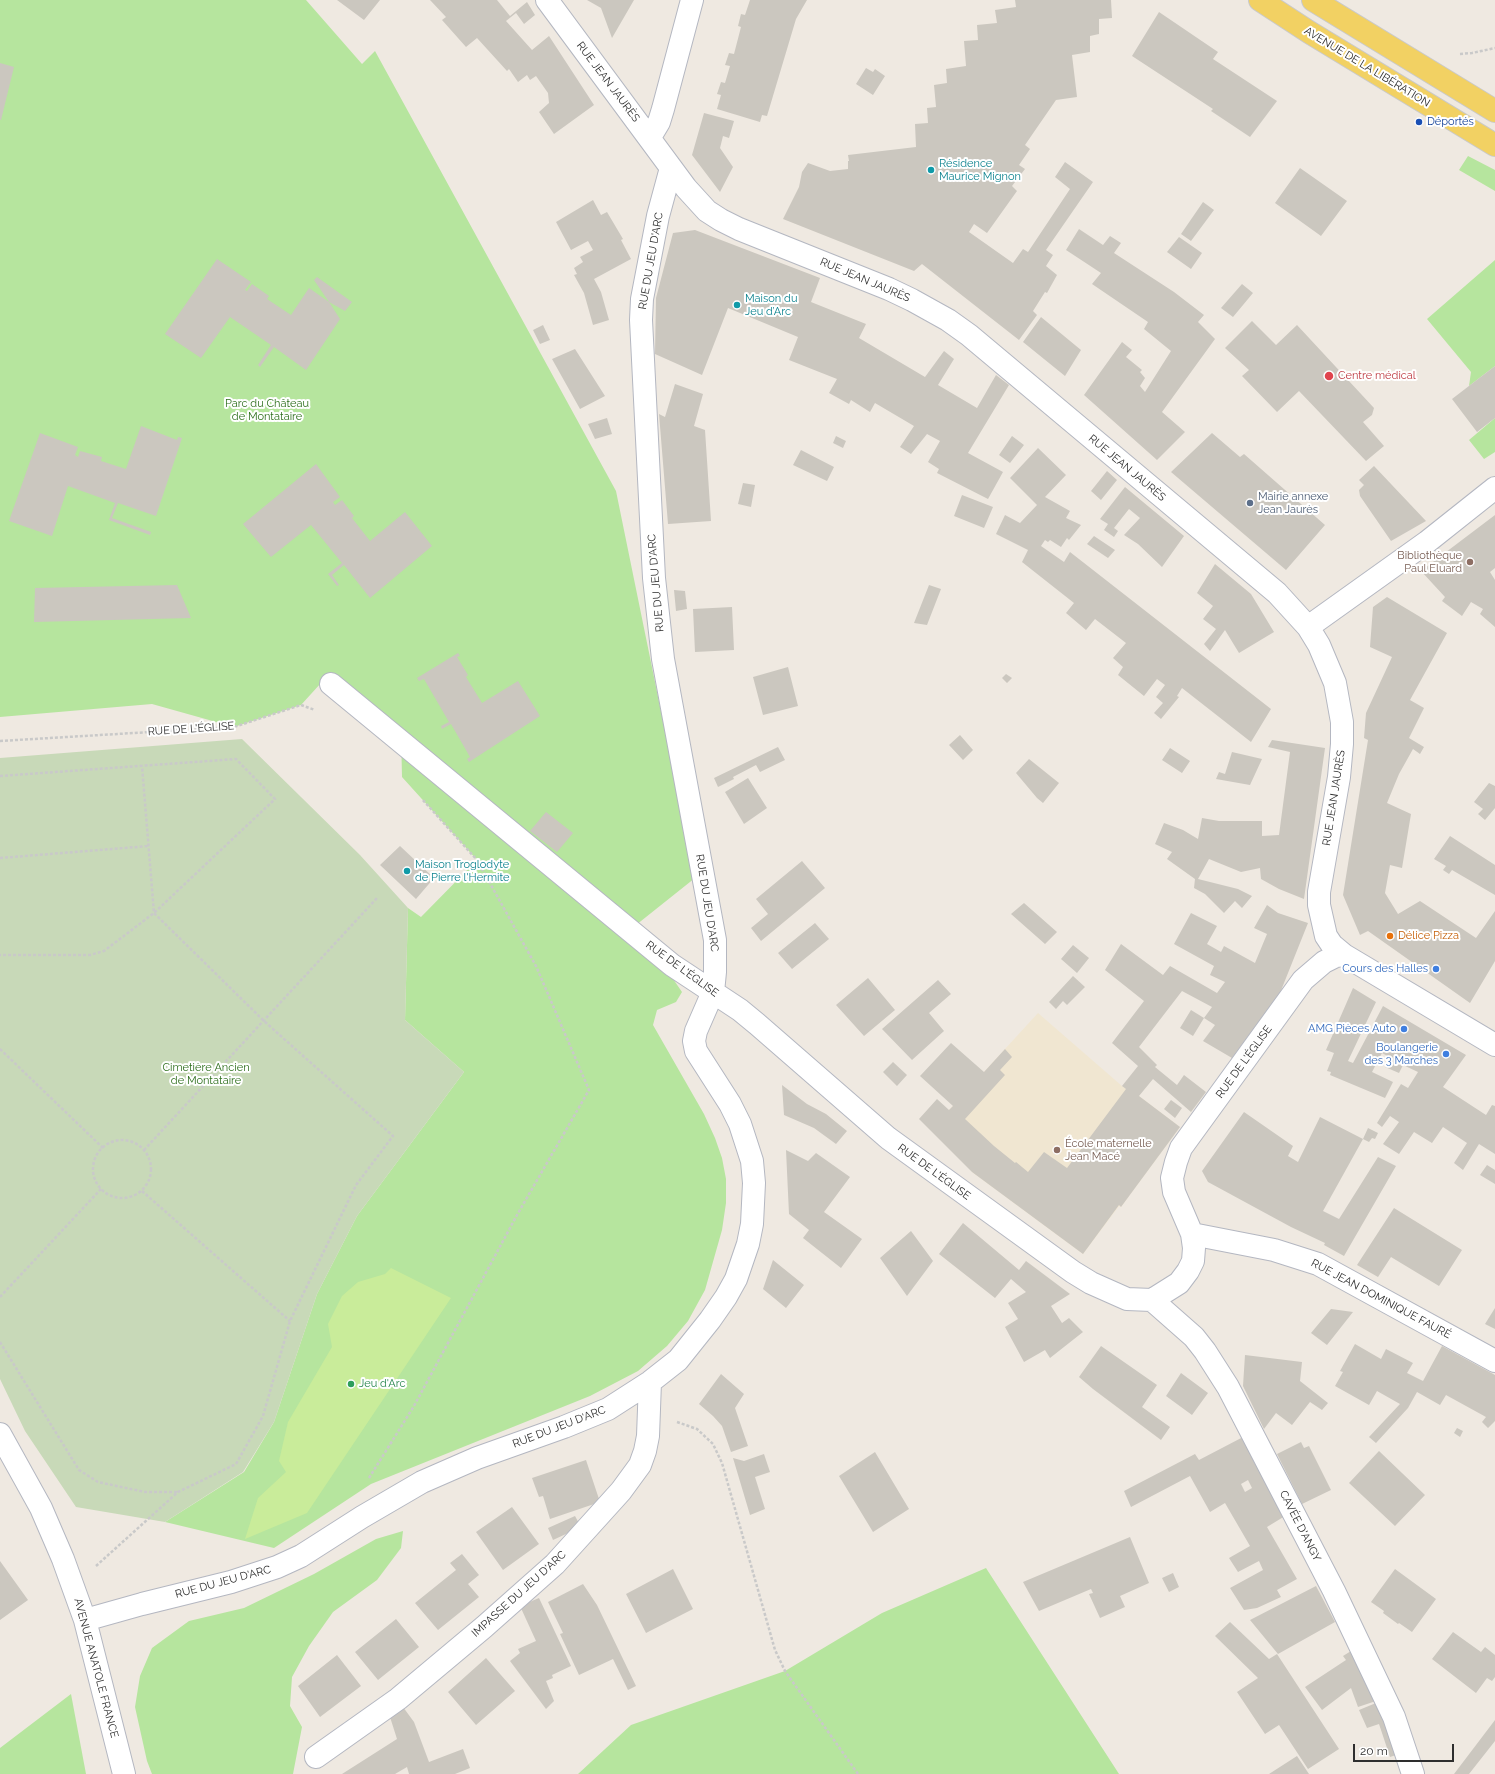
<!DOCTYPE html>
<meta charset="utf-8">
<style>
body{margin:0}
#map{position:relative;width:1495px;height:1774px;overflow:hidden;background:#efe9e1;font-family:Raleway,sans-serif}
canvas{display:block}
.scale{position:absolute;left:1353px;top:1744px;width:101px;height:18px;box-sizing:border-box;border:2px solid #2e2e2e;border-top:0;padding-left:5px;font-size:12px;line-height:14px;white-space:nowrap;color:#2e2e2e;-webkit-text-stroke:3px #fff;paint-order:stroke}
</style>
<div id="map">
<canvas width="1495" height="1774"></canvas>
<div class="scale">20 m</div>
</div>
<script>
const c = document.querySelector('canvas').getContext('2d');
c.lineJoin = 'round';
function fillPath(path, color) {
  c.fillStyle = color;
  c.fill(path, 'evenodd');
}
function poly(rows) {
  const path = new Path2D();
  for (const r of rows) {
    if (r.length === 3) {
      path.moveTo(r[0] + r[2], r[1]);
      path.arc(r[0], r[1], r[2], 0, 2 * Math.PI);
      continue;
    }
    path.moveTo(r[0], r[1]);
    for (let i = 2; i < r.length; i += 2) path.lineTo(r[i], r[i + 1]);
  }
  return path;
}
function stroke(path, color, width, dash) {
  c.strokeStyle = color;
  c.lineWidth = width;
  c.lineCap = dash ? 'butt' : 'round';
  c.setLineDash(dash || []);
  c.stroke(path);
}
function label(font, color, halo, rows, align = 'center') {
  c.font = font + ' Raleway,sans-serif';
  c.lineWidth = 4;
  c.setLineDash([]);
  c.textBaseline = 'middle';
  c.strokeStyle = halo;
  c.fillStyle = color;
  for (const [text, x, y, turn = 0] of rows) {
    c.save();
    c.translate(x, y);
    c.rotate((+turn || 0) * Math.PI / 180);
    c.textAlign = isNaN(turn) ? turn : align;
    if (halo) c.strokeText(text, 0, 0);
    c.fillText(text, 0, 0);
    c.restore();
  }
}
fillPath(poly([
 [1038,1013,1122,1086,1138,1097,1139,1096,1180,1127,1121,1207,1119,1206,1083,1254,972,1172,949,1110]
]), '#f0e6d1');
fillPath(poly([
 [0,0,306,0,362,64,375,51,616,491,695,878,636,925,682,992,676,1002,657,1010,653,1025,704,1114,715,1138,722,1158,726,1179,726,1203,722,1230,705,1290,688,1321,667,1346,638,1371,590,1396,371,1484,274,1548,165,1522,244,1472,274,1422,317,1294,357,1216,464,1072,405,1020,408,908,421,917,477,860,402,777,401,733,331,672,301,705,234,727,152,704,0,717],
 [1468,156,1495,170,1495,191,1459,170],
 [1495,260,1495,366,1469,386,1471,372,1427,319],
 [1495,418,1495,452,1484,459,1469,440],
 [403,1531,401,1548,377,1580,333,1612,309,1646,292,1677,290,1706,302,1727,293,1774,152,1774,147,1761,135,1707,140,1676,152,1648,189,1621,244,1608,314,1574,376,1539],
 [986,1568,1119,1774,578,1774,631,1725,785,1671,882,1613],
 [71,1694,86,1774,0,1774,0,1748]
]), '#b6e59e');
fillPath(poly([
 [242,739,360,855,408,908,405,1020,464,1072,357,1216,317,1294,274,1422,243,1472,165,1522,76,1507,25,1431,0,1379,0,758]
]), '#c8d9b8');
fillPath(poly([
 [391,1268,451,1298,307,1513,245,1539,258,1498,286,1472,279,1461,288,1422,332,1347,328,1324,342,1296,358,1282,385,1274]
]), '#c9ec9a');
fillPath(poly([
 [337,0,380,0,364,20],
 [430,0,497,0,510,16,527,2,535,15,524,24,516,13,506,21,532,50,549,36,594,105,554,134,539,112,549,103,548,93,536,76,530,80,527,75,518,82,509,69,507,71,477,38,466,47,442,20,446,17],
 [587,0,634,0,612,38,601,8],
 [750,0,807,0,796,19,767,116,762,115,760,122,717,109,721,95,717,94,721,82,725,83,730,66,725,65,729,53,734,54,741,27,738,26,741,14,745,15],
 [1015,0,1111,0,1112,18,1099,19,1099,34,1090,36,1090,52,1072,55,1077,97,1056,100,1025,145,1030,149,1019,165,1025,169,1012,186,1017,191,987,233,974,224,969,232,1013,263,1023,249,1028,252,1070,189,1055,177,1065,162,1093,182,1046,250,1053,255,1046,266,1057,275,1047,293,1045,292,1033,311,1037,315,1019,340,922,264,914,271,783,219,799,187,802,172,808,163,830,171,848,169,848,161,849,161,848,155,916,147,915,124,928,123,927,108,936,107,934,85,947,83,946,69,966,66,964,41,978,40,977,25,997,23,995,10,1016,7],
 [1159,12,1218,52,1213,59,1277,101,1250,137,1211,111,1213,109,1132,56],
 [0,63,14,67,1,120,0,120],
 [866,68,873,72,875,69,885,76,873,95,856,84],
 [704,113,734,121,729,138,723,136,720,148,733,167,720,192,692,155],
 [1300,168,1347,201,1321,236,1275,203],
 [593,200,601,215,607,212,623,239,621,240,631,259,594,279,601,292,609,320,593,325,584,293,574,275,577,274,574,268,583,262,580,257,593,250,588,241,571,250,556,222],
 [1203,202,1214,210,1191,241,1181,234],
 [1079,229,1103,245,1110,236,1121,243,1114,253,1174,292,1204,315,1198,322,1215,339,1162,412,1185,432,1157,460,1084,395,1122,342,1132,350,1126,357,1142,370,1140,372,1145,378,1140,386,1145,392,1171,351,1144,329,1148,322,1092,284,1101,273,1066,250],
 [695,230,820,278,811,302,866,324,859,338,925,377,944,351,954,359,938,385,977,408,996,375,1009,385,968,453,1003,472,988,499,937,473,939,469,928,462,940,441,927,434,911,454,900,447,914,426,875,403,870,412,851,400,849,404,829,393,837,379,789,360,798,337,728,308,702,375,655,354,656,298,673,233],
 [1179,237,1202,253,1191,269,1167,252],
 [217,259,251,282,245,290,247,291,252,284,269,296,267,299,291,315,309,288,329,302,314,280,317,277,352,302,345,311,329,302,340,319,306,370,274,347,260,367,258,365,271,345,230,317,201,358,165,334],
 [1242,284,1253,293,1233,317,1221,308],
 [1041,317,1081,350,1065,376,1023,342],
 [1252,321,1276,345,1297,325,1374,408,1372,415,1363,422,1384,446,1366,461,1299,391,1277,412,1242,376,1249,370,1225,348],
 [543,325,550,340,540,344,533,330],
 [575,349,605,396,580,409,552,359],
 [1495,366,1495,418,1477,432,1452,399],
 [675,384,703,394,694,426,705,430,711,521,668,524,659,414,665,417],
 [607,418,612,434,595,439,588,424],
 [141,426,177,440,178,437,182,438,156,516,118,503,112,518,151,532,150,535,109,520,115,503,68,486,52,536,9,521,40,433,78,447,75,455,78,457,80,451,102,457,101,461,126,469],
 [1212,433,1240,457,1244,454,1325,525,1286,570,1171,472],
 [836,436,846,441,843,448,833,443],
 [1012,436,1024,445,1010,463,999,455],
 [1038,448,1066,475,1045,497,1070,511,1066,518,1081,525,1069,540,1067,538,1061,547,1050,540,1048,542,1045,540,1041,546,1064,562,1070,552,1271,709,1251,742,1182,688,1177,696,1179,697,1161,719,1154,713,1163,703,1156,697,1165,685,1157,679,1144,696,1118,675,1123,667,1113,658,1126,643,1095,619,1086,630,1066,613,1074,603,1022,562,1028,550,996,534,1005,515,1020,523,1037,505,1010,478],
 [801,450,834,467,827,481,793,465],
 [316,464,340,497,333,502,335,505,342,500,354,516,352,518,370,541,405,512,432,546,370,598,344,565,332,575,339,585,337,586,328,574,342,563,311,525,271,557,243,524],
 [1374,466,1426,521,1391,541,1360,496,1359,490,1364,485,1359,480],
 [1107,471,1117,480,1101,500,1091,491],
 [743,483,755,485,751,507,738,504],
 [1125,487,1184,536,1162,567,1138,544,1124,535,1140,518,1129,509,1114,528,1118,531,1114,537,1104,530,1108,524,1100,519],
 [962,495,993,507,984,528,954,516],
 [1495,515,1495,568,1490,572,1495,580,1495,627,1480,614,1483,609,1471,602,1462,616,1442,601,1445,597,1421,571],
 [1094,536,1115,550,1108,558,1087,544],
 [1215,564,1251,594,1274,632,1239,653,1225,630,1210,651,1204,644,1216,629,1203,619,1213,606,1197,593],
 [177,585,191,618,34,622,35,588],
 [929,585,941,589,927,625,914,623],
 [674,590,685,591,687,609,676,611],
 [1387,597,1447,633,1410,700,1424,708,1409,738,1424,747,1420,754,1413,749,1399,774,1387,803,1411,814,1402,868,1390,865,1385,893,1398,914,1420,901,1476,938,1495,911,1495,961,1470,1003,1368,931,1360,935,1343,895,1368,740,1364,738,1366,713,1392,657,1370,647,1373,607],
 [732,607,734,650,695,652,693,609],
 [458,653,460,656,457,657,468,675,466,677,482,703,518,681,540,716,469,762,467,759,470,757,451,724,442,729,441,726,449,722,424,679,419,681,417,678],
 [788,667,798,706,763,715,753,677],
 [1006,674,1012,678,1007,683,1002,678],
 [960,735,973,750,963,760,949,745],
 [1272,740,1325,748,1304,899,1279,889,1261,879,1260,868,1241,872,1209,859,1198,879,1238,889,1252,896,1242,908,1235,901,1224,913,1205,894,1194,888,1195,879,1167,859,1172,852,1155,844,1164,823,1183,830,1198,839,1202,818,1219,821,1262,821,1262,836,1279,835,1290,752,1268,747],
 [778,747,785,760,760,772,756,765,733,777,734,779,718,787,714,778],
 [1170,748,1190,761,1182,773,1162,760],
 [1232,752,1262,759,1250,785,1216,779,1219,772,1225,774],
 [1029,759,1059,783,1043,803,1037,798,1016,773],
 [748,778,767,808,744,824,725,792],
 [1489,783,1495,786,1495,808,1485,820,1478,814,1483,809,1474,802],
 [546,812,573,833,557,852,530,831],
 [1450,836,1495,865,1495,895,1452,870,1449,874,1443,870,1446,866,1434,859],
 [400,846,434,878,416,899,380,865],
 [802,861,825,888,761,941,751,928,768,914,756,899],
 [1024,903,1057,932,1045,944,1011,914],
 [1267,905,1278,913,1308,923,1280,993,1232,1058,1203,1041,1215,1025,1204,1018,1212,1007,1182,991,1139,1047,1157,1065,1155,1067,1177,1085,1184,1075,1206,1092,1191,1112,1153,1079,1139,1096,1180,1127,1121,1207,1119,1205,1083,1254,972,1172,919,1119,937,1099,949,1110,953,1106,920,1076,951,1043,984,1072,1005,1049,1012,1057,1000,1070,1005,1075,965,1119,994,1146,1015,1163,1016,1162,1028,1172,1044,1152,1067,1168,1126,1089,1122,1086,1138,1066,1112,1043,1144,1001,1105,970,1121,944,1163,975,1170,966,1217,993,1225,982,1210,975,1214,966,1174,944,1191,913,1217,926,1207,944,1221,952,1224,946,1255,963,1267,934,1254,928],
 [815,923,829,939,792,969,778,953],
 [1073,945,1089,958,1077,973,1061,959],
 [1073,976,1085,987,1067,1005,1063,1001,1056,1009,1049,1002],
 [868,978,895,1010,864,1036,836,1005],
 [938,980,951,994,929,1013,944,1031,912,1060,882,1029],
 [1353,988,1376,1002,1348,1061,1353,1063,1383,1006,1466,1055,1443,1087,1486,1115,1492,1105,1495,1106,1495,1154,1479,1144,1463,1170,1454,1163,1467,1143,1443,1127,1432,1143,1414,1132,1399,1154,1383,1144,1399,1122,1390,1116,1382,1127,1377,1123,1401,1084,1408,1088,1418,1072,1403,1065,1399,1073,1385,1067,1389,1057,1382,1053,1372,1072,1393,1082,1385,1098,1330,1075,1331,1072,1327,1071,1334,1053,1326,1050],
 [1191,1010,1204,1018,1193,1036,1180,1028],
 [893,1062,907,1075,897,1086,883,1072],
 [782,1085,807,1104,826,1114,847,1131,836,1144,814,1128,784,1115],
 [1171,1100,1182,1108,1175,1118,1164,1109],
 [1244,1112,1293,1146,1288,1156,1298,1162,1320,1117,1363,1139,1323,1211,1339,1219,1378,1157,1396,1166,1344,1256,1324,1245,1325,1243,1291,1227,1208,1182,1202,1171],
 [1368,1128,1378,1133,1375,1139,1372,1138,1369,1142,1363,1139],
 [786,1150,808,1161,816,1153,850,1177,824,1212,862,1239,841,1268,803,1238,809,1230,789,1214],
 [1487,1165,1495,1170,1495,1184,1480,1175],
 [1394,1208,1462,1250,1439,1286,1391,1257,1378,1277,1357,1265],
 [963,1223,1019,1270,1026,1261,1070,1294,1051,1306,1062,1323,1069,1318,1083,1332,1050,1358,1045,1350,1024,1362,1005,1327,1018,1319,1008,1303,1026,1292,1011,1279,995,1298,939,1254],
 [911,1231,933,1261,907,1296,880,1258],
 [773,1260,804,1285,786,1308,763,1289],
 [1495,1308,1495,1329,1485,1324],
 [1331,1309,1353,1312,1327,1345,1311,1333],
 [1355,1344,1381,1359,1386,1349,1413,1363,1407,1373,1423,1381,1442,1346,1495,1375,1495,1421,1488,1428,1482,1422,1486,1417,1446,1395,1440,1405,1417,1392,1408,1408,1376,1443,1369,1437,1400,1404,1377,1391,1369,1405,1335,1386,1343,1372,1340,1371],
 [1101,1346,1157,1385,1142,1407,1170,1427,1161,1440,1093,1389,1079,1377],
 [1245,1355,1302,1362,1300,1381,1328,1403,1322,1410,1310,1402,1292,1425,1276,1413,1264,1429,1243,1386],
 [1181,1373,1208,1393,1192,1415,1166,1396],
 [721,1374,744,1394,735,1408,748,1446,731,1452,722,1426,713,1416,699,1404],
 [1457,1428,1463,1431,1460,1437,1454,1433],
 [1245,1436,1285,1516,1267,1527,1297,1579,1277,1590,1281,1597,1257,1608,1244,1610,1230,1588,1263,1570,1259,1561,1238,1572,1229,1558,1250,1546,1225,1503,1210,1512,1190,1476,1131,1507,1124,1491,1195,1454,1199,1460],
 [1248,1480,1252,1488,1245,1492,1241,1484],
 [1301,1442,1304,1448,1309,1446,1331,1490,1302,1504,1277,1454],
 [1379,1451,1425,1495,1395,1526,1349,1483],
 [875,1452,909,1509,873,1532,839,1476],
 [764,1454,770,1472,755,1477,765,1509,750,1515,733,1458,744,1461],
 [586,1460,600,1502,550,1519,543,1496,539,1497,532,1478],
 [512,1507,539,1544,503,1570,476,1532],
 [575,1516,581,1527,553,1540,548,1528],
 [1130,1537,1149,1583,1120,1596,1125,1607,1100,1618,1089,1594,1093,1593,1091,1589,1039,1611,1023,1582],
 [462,1554,479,1575,468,1584,479,1597,438,1630,415,1603,456,1570,450,1563],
 [0,1561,28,1600,0,1620],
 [673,1569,693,1609,646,1633,626,1594],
 [1395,1569,1436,1599,1412,1632,1399,1623,1398,1624,1383,1613,1384,1611,1371,1602],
 [1173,1573,1179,1587,1169,1592,1162,1578],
 [583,1584,597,1605,636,1686,628,1690,613,1659,579,1675,560,1634,563,1633,548,1602],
 [1316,1586,1335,1622,1278,1654,1250,1620],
 [539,1598,571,1666,552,1675,553,1678,546,1681,554,1701,546,1709,510,1661,520,1653,518,1649,536,1641,520,1606],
 [396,1619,419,1647,378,1680,355,1652],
 [1230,1622,1269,1659,1277,1654,1339,1749,1308,1769,1279,1725,1265,1734,1237,1692,1258,1678,1215,1636],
 [1453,1632,1481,1652,1485,1647,1495,1655,1495,1677,1492,1681,1487,1678,1476,1693,1432,1659],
 [1351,1651,1376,1701,1358,1707,1351,1688,1322,1710,1305,1687,1346,1660,1343,1656],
 [337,1655,361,1686,320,1717,298,1686],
 [486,1658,515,1691,476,1725,448,1692],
 [1376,1703,1385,1722,1396,1755,1390,1757,1379,1724,1367,1728,1359,1710],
 [403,1707,414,1722,429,1762,463,1749,470,1768,455,1774,409,1774,407,1767,395,1774,342,1774,397,1739,390,1717],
 [1495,1720,1495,1741,1469,1774,1454,1774],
 [1297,1756,1309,1774,1269,1774]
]), '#cbc7bf');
const minor = poly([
 [547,0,686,188,707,211,721,220,739,229,889,289,912,300,948,320,969,335,1277,593,1308,627,1319,645,1335,683,1342,722,1342,744,1339,777,1319,892,1319,905,1326,936,1332,945,1344,955,1495,1045],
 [650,137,659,122,663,109,692,0],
 [1308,627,1427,542,1495,488],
 [331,684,672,965,740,1010,757,1024,888,1138,1073,1272,1091,1283,1127,1299,1152,1300,1179,1283,1188,1271,1193,1261,1194,1248,1192,1234,1174,1192,1172,1178,1176,1162,1181,1148,1303,980,1324,962,1336,956,1344,955],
 [1192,1234,1274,1250,1318,1264,1495,1361],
 [1152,1300,1194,1337,1205,1351,1228,1387,1334,1591,1394,1717,1413,1774],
 [0,1434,41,1508,63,1559,85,1620,124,1774],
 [85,1620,142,1604,231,1582,277,1567,301,1556,362,1517,422,1482,477,1458,564,1427,608,1409,650,1382,678,1360,710,1320,726,1297,736,1279,748,1244,752,1224,754,1183,752,1161,740,1124,730,1104,696,1051,694,1041,696,1031,713,992,715,972,715,940,663,659,654,578,641,320,642,299,658,216,671,168],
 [316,1757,398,1699,484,1627,555,1564,621,1491,640,1465,645,1451,648,1436,650,1382]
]);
const major = poly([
 [1260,0,1309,32,1495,145],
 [1313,0,1495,111]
]);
stroke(minor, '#b4b7c1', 24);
stroke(major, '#c9c9c9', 24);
stroke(poly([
 [1460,54,1472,53,1495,48],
 [0,741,234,727,301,705,315,710],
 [0,776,236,759,275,799,154,913,104,951,90,955,0,955],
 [0,858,149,846],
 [0,1049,103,1148],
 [122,1169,29],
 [144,1150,377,898],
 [142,1191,290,1321],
 [0,1297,101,1189],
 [0,1342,79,1470,98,1482,145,1492,178,1492],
 [677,1422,697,1429,713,1444,722,1463,775,1650,785,1671,858,1774],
 [369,1478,414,1406,517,1215,589,1090,536,966,477,860,422,799],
 [96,1566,178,1492,236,1464,263,1416,290,1321,356,1185,393,1136,264,1021,154,913,142,766]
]), '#c9c9c9', 2.5, [3, 2]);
stroke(minor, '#fff', 22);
stroke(major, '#f2d163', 22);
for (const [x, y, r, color] of [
 [1419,122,4,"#1a4fb4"],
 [931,170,4,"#0f9aa8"],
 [737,305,4,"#0f9aa8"],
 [1329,376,5,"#e0444e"],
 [1250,503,4,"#5c6f8a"],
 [1470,562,4,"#8d6e63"],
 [407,871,4,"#0f9aa8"],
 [1390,936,4,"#e8710a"],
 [1436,969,4,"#3f7fe0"],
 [1404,1029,4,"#3f7fe0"],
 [1446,1054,4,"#3f7fe0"],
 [1057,1150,4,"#8d6e63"],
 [351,1384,4,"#2e9e5b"]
]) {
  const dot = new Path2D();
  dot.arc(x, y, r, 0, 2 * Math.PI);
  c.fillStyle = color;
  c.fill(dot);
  stroke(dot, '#fff', 1.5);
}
label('11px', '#2e2e2e', '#fff', [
 ["AVENUE DE LA LIBÉRATION",1367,67,31],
 ["RUE JEAN JAURÈS",608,82,53],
 ["RUE DU JEU D'ARC",651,261,-80],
 ["RUE JEAN JAURÈS",865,280,23],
 ["RUE JEAN JAURÈS",1127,468,40],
 ["RUE DU JEU D'ARC",656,583,-95],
 ["RUE DE L'ÉGLISE",191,729,-4],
 ["RUE JEAN JAURÈS",1334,798,-81],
 ["RUE DU JEU D'ARC",707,903,81],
 ["RUE DE L'ÉGLISE",682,969,36],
 ["RUE DE L'ÉGLISE",1244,1062,-54],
 ["RUE DE L'ÉGLISE",934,1172,36],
 ["RUE JEAN DOMINIQUE FAURÉ",1381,1299,28],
 ["RUE DU JEU D'ARC",559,1427,-21],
 ["CAVÉE D'ANGY",1300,1526,63],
 ["RUE DU JEU D'ARC",223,1582,-15],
 ["IMPASSE DU JEU D'ARC",519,1594,-42],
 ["AVENUE ANATOLE FRANCE",96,1668,75]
]);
label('11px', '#164399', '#fff', [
 ["Déportés",1427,122]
], 'left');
label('11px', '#0d838f', '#fff', [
 ["Résidence",939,164],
 ["Maurice Mignon",939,177],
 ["Maison du",745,299],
 ["Jeu d’Arc",745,312],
 ["Maison Troglodyte",415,865],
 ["de Pierre l'Hermite",415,878]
], 'left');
label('11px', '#be3a42', '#fff', [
 ["Centre médical",1338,376]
], 'left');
label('11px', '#2c6e1b', '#fff', [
 ["Parc du Château",267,404],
 ["de Montataire",267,417],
 ["Cimetière Ancien",206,1068],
 ["de Montataire",206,1081]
]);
label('11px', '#4e5e75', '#fff', [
 ["Mairie annexe",1258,497],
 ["Jean Jaurès",1258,510]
], 'left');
label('11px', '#785e54', '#fff', [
 ["Bibliothèque",1462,556],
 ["Paul Eluard",1462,569],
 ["École maternelle",1065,1144,"left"],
 ["Jean Macé",1065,1157,"left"]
], 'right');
label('11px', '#c56008', '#fff', [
 ["Délice Pizza",1398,936]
], 'left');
label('11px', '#366cbe', '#fff', [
 ["Cours des Halles",1428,969],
 ["AMG Pièces Auto",1396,1029],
 ["Boulangerie",1438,1048],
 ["des 3 Marches",1438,1061]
], 'right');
label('11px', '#27864d', '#fff', [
 ["Jeu d'Arc",359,1384]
], 'left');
</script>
